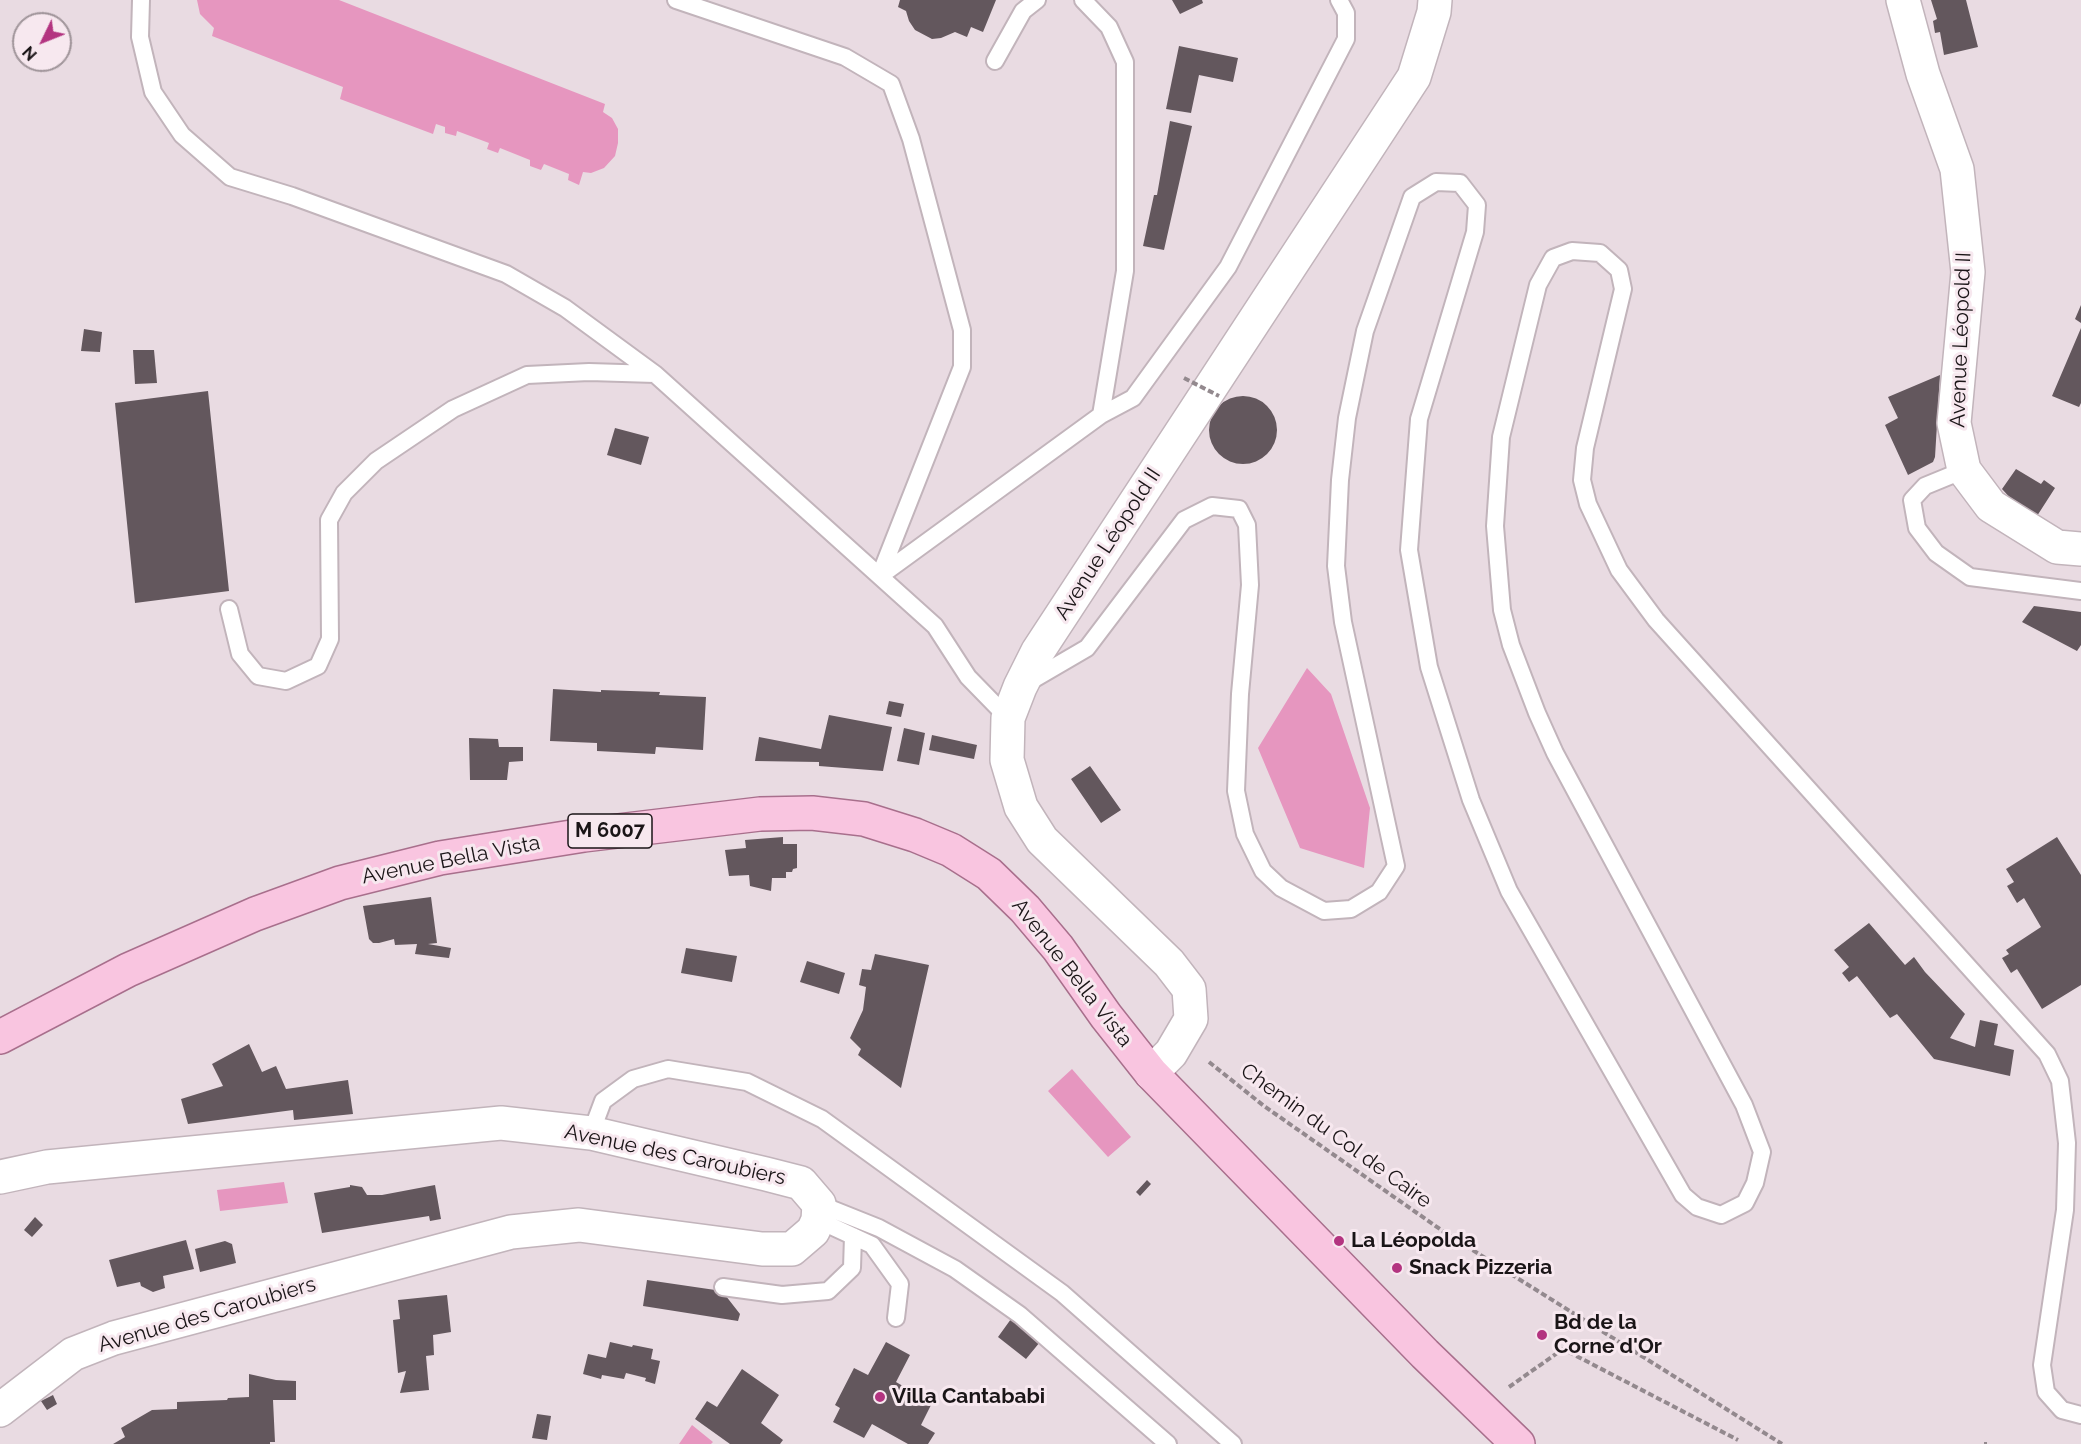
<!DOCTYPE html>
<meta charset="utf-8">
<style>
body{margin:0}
#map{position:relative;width:2081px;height:1444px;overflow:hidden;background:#e9dbe2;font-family:Raleway,sans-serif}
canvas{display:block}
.north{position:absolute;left:12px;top:12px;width:60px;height:60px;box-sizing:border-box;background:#f7e8ef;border:2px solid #9f9499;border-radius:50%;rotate:227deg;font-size:16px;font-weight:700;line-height:24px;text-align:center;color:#1a1517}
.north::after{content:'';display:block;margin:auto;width:21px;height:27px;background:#b33480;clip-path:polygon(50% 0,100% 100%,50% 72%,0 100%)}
</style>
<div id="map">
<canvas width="2081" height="1444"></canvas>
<div class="north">N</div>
</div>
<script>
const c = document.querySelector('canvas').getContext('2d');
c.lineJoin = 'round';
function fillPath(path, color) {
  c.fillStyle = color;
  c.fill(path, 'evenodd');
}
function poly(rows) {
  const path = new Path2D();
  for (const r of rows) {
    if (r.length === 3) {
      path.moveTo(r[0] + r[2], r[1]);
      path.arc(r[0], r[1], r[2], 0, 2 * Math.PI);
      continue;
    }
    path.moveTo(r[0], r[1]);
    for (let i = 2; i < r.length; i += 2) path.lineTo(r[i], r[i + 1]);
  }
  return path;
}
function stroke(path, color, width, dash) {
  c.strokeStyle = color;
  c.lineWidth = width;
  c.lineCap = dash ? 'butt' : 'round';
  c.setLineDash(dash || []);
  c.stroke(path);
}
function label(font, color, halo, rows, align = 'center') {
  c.font = font + ' Raleway,sans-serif';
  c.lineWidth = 6;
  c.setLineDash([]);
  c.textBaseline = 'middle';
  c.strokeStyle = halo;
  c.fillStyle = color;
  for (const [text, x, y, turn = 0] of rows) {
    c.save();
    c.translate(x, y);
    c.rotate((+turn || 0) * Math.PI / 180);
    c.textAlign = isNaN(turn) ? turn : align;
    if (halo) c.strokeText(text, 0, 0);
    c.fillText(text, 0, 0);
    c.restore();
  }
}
fillPath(poly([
 [197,0,339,0,605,104,603,112,612,118,618,129,618,143,615,156,604,168,591,173,583,172,579,185,568,180,569,174,544,164,541,170,530,166,530,160,500,148,498,153,487,149,489,143,457,131,456,136,445,133,445,127,436,124,433,134,340,99,343,87,212,36,214,28,200,14],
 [1307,668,1331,694,1370,808,1364,868,1300,848,1258,748],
 [1072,1069,1131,1137,1108,1157,1048,1091],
 [284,1182,288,1203,220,1211,217,1190],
 [692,1425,713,1442,711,1444,679,1444]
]), '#e696bf');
fillPath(poly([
 [900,0,996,0,983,32,971,27,967,37,955,32,941,38,932,39,915,30,909,21,906,11,898,7],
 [1172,0,1202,0,1203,3,1180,14],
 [1931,0,1966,0,1978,47,1944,55,1940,32,1935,33,1933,21,1937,19],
 [1179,46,1238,58,1233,82,1199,75,1191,113,1166,109],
 [1170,121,1192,126,1164,250,1143,246,1154,195,1157,195],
 [2081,305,2081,323,2075,319],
 [2081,328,2081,403,2079,407,2052,396],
 [84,329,102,332,100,352,81,351],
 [133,350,154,350,157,383,135,384],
 [1940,375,1935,457,1933,462,1908,475,1885,425,1898,418,1888,397],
 [208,391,229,591,135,603,115,403],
 [1243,430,34],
 [615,428,649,437,641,465,607,455],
 [2016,469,2041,484,2044,480,2055,488,2037,516,2014,502,2002,489],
 [2034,606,2081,612,2081,645,2077,651,2022,622],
 [553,689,601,692,601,690,660,692,659,695,706,697,703,750,656,747,655,754,597,751,597,743,550,741],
 [889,701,904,704,901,717,886,714],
 [829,715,892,727,883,771,819,766,819,762,755,761,759,737,821,749],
 [904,728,925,733,919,765,897,761],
 [932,735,977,745,974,759,929,750],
 [469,738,498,739,499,747,523,747,523,761,509,762,507,780,470,780],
 [1090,766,1121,810,1101,823,1071,779],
 [783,837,783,844,797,844,797,868,793,869,792,872,786,872,786,878,772,878,771,891,750,886,749,875,729,876,725,850,746,848,745,840],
 [2057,837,2081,875,2081,985,2042,1009,2017,969,2011,973,2002,958,2009,954,2006,950,2041,927,2024,898,2017,903,2007,886,2014,882,2006,869],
 [431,897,437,943,428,944,451,948,449,958,415,954,417,944,395,945,394,939,379,943,373,943,369,939,363,906],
 [1869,923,1905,965,1914,957,1925,972,1965,1014,1950,1038,1975,1047,1980,1020,1998,1024,1994,1045,2014,1050,2010,1076,1934,1059,1897,1014,1890,1018,1857,976,1849,982,1842,973,1849,967,1834,950],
 [686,948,737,956,732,982,681,973],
 [875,954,929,965,901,1088,858,1055,861,1049,850,1038,863,1010,866,987,859,985,862,969,871,970],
 [807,961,845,973,839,994,800,982],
 [249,1044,262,1072,276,1066,286,1089,348,1080,353,1114,294,1120,293,1110,188,1124,181,1099,223,1086,212,1064],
 [1147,1180,1151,1184,1140,1196,1136,1192],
 [350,1185,362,1187,367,1195,382,1195,435,1185,441,1219,430,1221,429,1216,322,1233,314,1193,350,1187],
 [35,1217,43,1225,32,1237,24,1230],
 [186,1240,194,1269,163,1276,165,1288,153,1292,141,1286,140,1282,117,1287,109,1260],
 [225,1241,232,1244,236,1263,200,1272,195,1249],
 [647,1280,722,1291,740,1314,738,1321,643,1306],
 [447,1295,451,1332,433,1335,434,1355,426,1356,429,1390,400,1393,406,1371,398,1373,393,1320,400,1319,398,1300],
 [1011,1319,1040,1342,1026,1359,998,1337],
 [610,1342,632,1347,633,1345,653,1349,651,1359,660,1361,655,1384,645,1381,646,1378,626,1373,624,1379,602,1375,601,1379,583,1374,588,1354,606,1358],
 [886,1342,910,1355,896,1382,932,1403,921,1425,935,1433,928,1444,908,1444,872,1424,864,1438,833,1422,840,1408,835,1405,854,1368,868,1375],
 [742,1369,779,1395,761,1423,783,1440,780,1444,730,1444,695,1419,707,1401,717,1407],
 [249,1374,276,1380,296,1381,296,1400,273,1400,275,1442,270,1442,270,1444,113,1444,125,1437,121,1428,152,1410,177,1409,177,1402,227,1400,228,1398,249,1397],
 [53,1395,57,1404,47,1410,41,1401],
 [537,1414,551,1416,547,1440,532,1438]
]), '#63575d');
const service = poly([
 [141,0,140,37,153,92,182,135,230,177,292,196,506,274,565,308,655,374,935,626,968,677,1008,718],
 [676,0,845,57,891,84,911,139,962,330,962,367,880,575],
 [1083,0,1109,27,1125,62,1125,271,1101,415],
 [995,61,1023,11,1037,0],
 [1964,470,1925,486,1912,500,1917,528,1936,553,1970,577,2081,591],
 [880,576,1101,415,1133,398,1228,267,1346,39,1346,13,1339,0],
 [229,609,240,654,258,676,286,681,318,666,330,639,329,520,344,493,376,461,453,409,527,375,589,372,655,374],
 [1027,683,1087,648,1184,520,1212,506,1239,509,1247,525,1250,585,1240,694,1236,791,1245,834,1263,871,1281,888,1324,911,1351,909,1379,892,1396,866,1343,622,1336,566,1340,480,1347,418,1365,331,1412,197,1436,182,1460,183,1477,205,1475,232,1419,419,1409,550,1429,667,1471,800,1509,891,1683,1195,1697,1207,1721,1215,1745,1203,1755,1183,1762,1152,1744,1105,1555,753,1537,713,1511,645,1502,610,1495,526,1501,437,1538,285,1553,258,1572,251,1600,253,1619,270,1623,289,1585,448,1582,480,1588,504,1619,570,1656,620,2047,1054,2060,1081,2067,1143,2065,1210,2042,1365,2046,1392,2062,1410,2081,1415],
 [591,1133,603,1101,633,1079,668,1069,747,1082,822,1119,1062,1293,1233,1444],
 [819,1204,879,1228,955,1269,1020,1315,1168,1444],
 [818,1220,872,1245,900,1284,896,1318],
 [723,1287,782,1295,828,1291,852,1268,853,1236]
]);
const tertiary = poly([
 [1903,0,1923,74,1957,169,1968,272,1954,423,1964,470,1991,506,2057,547,2081,549],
 [1151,1073,1171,1053,1191,1019,1189,989,1169,963,1042,840,1021,807,1007,760,1008,718,1020,687,1038,651,1414,77,1434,12,1435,0],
 [0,1177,47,1167,501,1123,591,1133,766,1174,801,1183,819,1204,818,1220,813,1231,792,1249,762,1249,579,1225,511,1232,114,1338,73,1354,0,1410]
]);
const primary = poly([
 [0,1037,128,970,255,914,340,883,440,858,584,835,760,814,812,813,864,819,915,835,951,850,989,874,1025,909,1058,948,1106,1016,1151,1073,1425,1354,1518,1444]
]);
stroke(service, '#c2b4bb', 20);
stroke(tertiary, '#c2b4bb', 36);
stroke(primary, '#a86f8c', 36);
stroke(poly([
 [1209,1062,1264,1106,1447,1234,1782,1444],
 [1509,1387,1563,1349,1738,1440],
 [1984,1444,1987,1444]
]), '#93898e', 4, [6, 3]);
stroke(service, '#fff', 16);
stroke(tertiary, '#fff', 33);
stroke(primary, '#f9c5e0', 33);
stroke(poly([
 [1184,378,1219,396]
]), '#93898e', 4, [6, 3]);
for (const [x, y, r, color] of [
 [1339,1241,6,"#b33480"],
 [1397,1268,6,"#b33480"],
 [1542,1335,6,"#b33480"],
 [880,1397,6,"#b33480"]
]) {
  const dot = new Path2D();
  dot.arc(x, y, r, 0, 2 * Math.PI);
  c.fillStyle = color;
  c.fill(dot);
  stroke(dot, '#f7e8ef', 2);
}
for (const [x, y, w] of [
 [610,831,84]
]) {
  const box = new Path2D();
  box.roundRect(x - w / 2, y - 17, w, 34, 4.5);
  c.fillStyle = '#f7e8ef';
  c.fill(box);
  stroke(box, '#1a1517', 1.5);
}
label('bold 20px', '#1a1517', null, [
 ["M 6007",610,831]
]);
label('21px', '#1a1517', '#f7e8ef', [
 ["Avenue Léopold II",1961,340,-88],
 ["Avenue Léopold II",1108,544,-57],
 ["Avenue Bella Vista",451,860,-11],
 ["Avenue Bella Vista",1072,973,52],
 ["Chemin du Col de Caire",1336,1136,36],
 ["Avenue des Caroubiers",675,1155,12],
 ["Avenue des Caroubiers",207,1315,-16]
]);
label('bold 21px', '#1a1517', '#f7e8ef', [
 ["La Léopolda",1351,1241],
 ["Snack Pizzeria",1409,1268],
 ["Bd de la",1554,1323],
 ["Corne d'Or",1554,1347],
 ["Villa Cantababi",892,1397]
], 'left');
</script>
